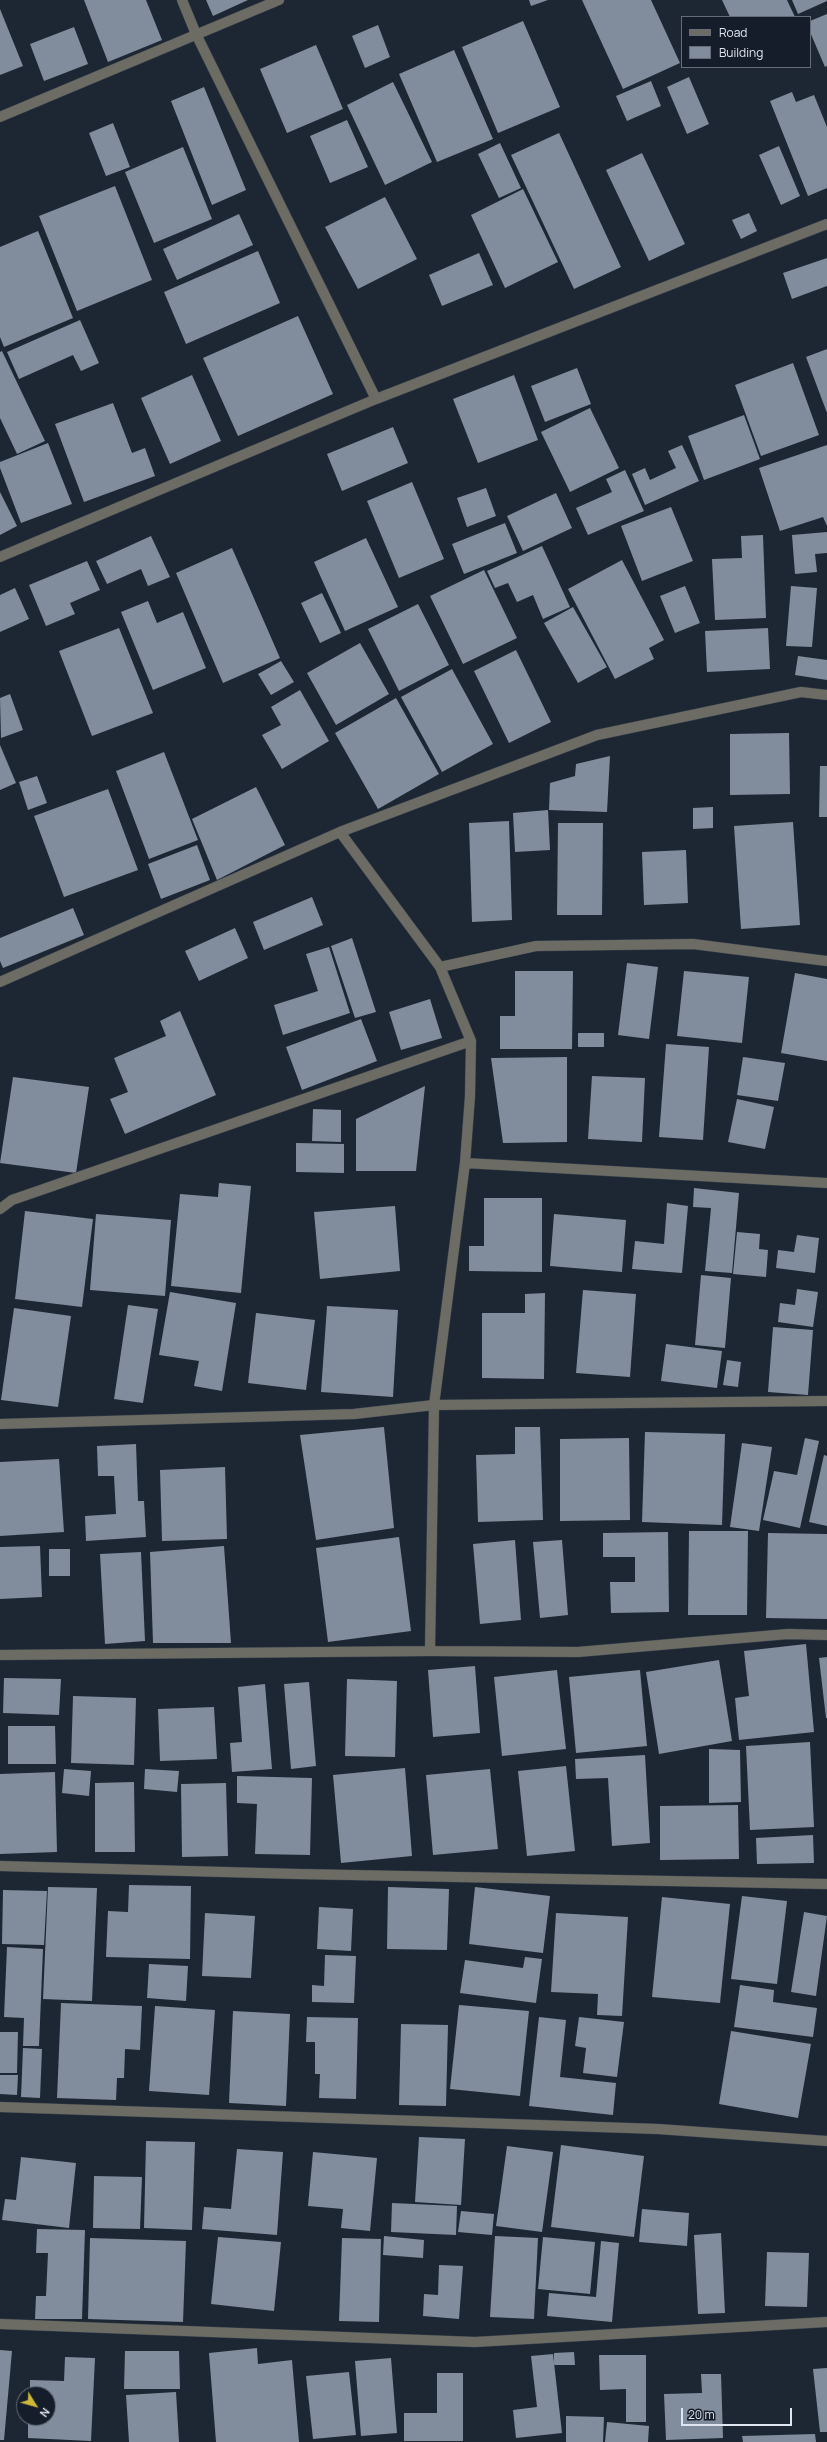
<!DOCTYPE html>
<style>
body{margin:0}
#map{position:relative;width:827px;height:2442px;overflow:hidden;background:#1d2733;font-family:Manrope,sans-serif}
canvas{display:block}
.legend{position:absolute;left:681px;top:16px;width:130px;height:52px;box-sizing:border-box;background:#141d29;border:1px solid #666d78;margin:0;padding:5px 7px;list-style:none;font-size:12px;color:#e0e6ef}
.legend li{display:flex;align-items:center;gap:8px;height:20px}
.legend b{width:20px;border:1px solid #666d78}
.north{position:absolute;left:16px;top:2386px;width:40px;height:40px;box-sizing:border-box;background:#141d29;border:1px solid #666d78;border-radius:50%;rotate:127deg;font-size:11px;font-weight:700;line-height:16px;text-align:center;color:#e0e6ef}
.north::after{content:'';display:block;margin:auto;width:14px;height:18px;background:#ccb938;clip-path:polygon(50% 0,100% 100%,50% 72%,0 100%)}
.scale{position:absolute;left:681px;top:2408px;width:111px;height:18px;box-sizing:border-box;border:2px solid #e0e6ef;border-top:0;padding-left:5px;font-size:12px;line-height:14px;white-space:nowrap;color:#e0e6ef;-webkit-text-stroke:3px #141d29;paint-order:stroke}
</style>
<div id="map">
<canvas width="827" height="2442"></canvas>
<ul class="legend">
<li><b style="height:5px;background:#6d6c64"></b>Road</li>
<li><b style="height:11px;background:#818d9c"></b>Building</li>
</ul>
<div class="north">N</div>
<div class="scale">20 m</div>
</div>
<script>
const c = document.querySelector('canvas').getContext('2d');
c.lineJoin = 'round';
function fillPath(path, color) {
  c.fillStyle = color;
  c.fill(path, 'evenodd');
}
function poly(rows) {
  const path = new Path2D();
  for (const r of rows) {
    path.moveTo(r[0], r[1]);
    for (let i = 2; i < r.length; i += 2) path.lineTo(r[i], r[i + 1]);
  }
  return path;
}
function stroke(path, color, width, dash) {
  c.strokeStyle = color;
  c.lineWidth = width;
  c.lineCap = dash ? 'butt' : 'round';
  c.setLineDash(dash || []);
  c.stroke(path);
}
fillPath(poly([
 [84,0,146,0,162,40,108,62],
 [206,0,248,0,213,16],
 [529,0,548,0,531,6],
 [582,0,651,0,680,63,623,89],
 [722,0,787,0,795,17,730,17],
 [792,0,827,0,827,1,798,14],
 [0,9,23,66,0,75],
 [827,14,827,66,825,67,810,32,810,21],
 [523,21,560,107,498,133,462,47],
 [378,25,390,57,365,68,352,36],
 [74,27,88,64,44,81,30,44],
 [316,45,343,109,287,133,260,69],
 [454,50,493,139,437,162,399,74],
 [689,77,709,124,687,134,667,87],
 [651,81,661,106,627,121,616,96],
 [393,82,432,162,385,185,347,105],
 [204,87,246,190,212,205,171,101],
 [792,92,796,102,814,95,827,127,827,188,808,196,770,101],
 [347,120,368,167,330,183,310,136],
 [113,123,130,167,106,176,89,133],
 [559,133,621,267,574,289,511,155],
 [500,143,521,188,499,198,478,154],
 [779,146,800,196,781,205,759,155],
 [183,147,212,219,154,243,125,172],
 [642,153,685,244,649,261,606,170],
 [115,186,152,280,77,311,39,216],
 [523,189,558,262,505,288,471,215],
 [385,197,417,259,358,289,325,227],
 [749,213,757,231,741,239,732,220],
 [239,214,253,245,177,280,163,249],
 [38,231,73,318,4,347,0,337,0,247],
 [258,251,280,303,186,344,164,292],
 [479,253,493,285,442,306,429,275],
 [827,258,827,286,792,299,783,273],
 [298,316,333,394,238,436,203,358],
 [80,320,99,363,81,371,73,355,19,379,7,352],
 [827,349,827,413,806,357],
 [2,351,45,441,17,454,0,418,0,352],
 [793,363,819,435,761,456,735,385],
 [577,368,591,404,545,422,531,386],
 [192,375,221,441,170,464,141,398],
 [514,375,538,440,478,463,453,399],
 [113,403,132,453,145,448,155,476,84,502,55,424],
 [590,408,619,468,570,492,541,432],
 [744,415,760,459,704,480,688,436],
 [393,427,408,463,342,491,327,454],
 [48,443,72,504,21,523,0,468,0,462],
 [682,445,699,481,645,505,632,474,645,468,650,480,676,468,668,451],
 [827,445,827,526,823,517,780,531,759,468],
 [625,470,644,511,588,535,576,508,612,492,606,479],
 [412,482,444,559,399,578,367,501],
 [486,488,496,516,467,527,457,498],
 [0,492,17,526,0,535],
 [556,493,572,528,523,551,507,516],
 [671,507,693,561,642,581,621,526],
 [505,523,517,553,464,574,452,544],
 [827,532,827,553,815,554,817,572,795,574,792,535],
 [763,535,766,618,715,620,712,559,742,558,741,536],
 [151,536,170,577,148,586,141,569,107,584,96,561],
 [366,538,398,607,345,631,314,562],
 [542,546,570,607,543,619,533,595,517,602,508,583,495,588,487,571],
 [232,548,280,658,223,683,176,573],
 [622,560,664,640,649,648,654,659,615,679,568,589],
 [87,561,100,590,70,603,75,614,46,626,29,585],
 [484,570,517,638,463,664,430,596],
 [685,586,700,623,675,633,660,596],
 [791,586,817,588,812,647,786,646],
 [15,588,29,619,0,632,0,595],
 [322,593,341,633,320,643,301,603],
 [148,601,157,623,183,612,206,668,153,690,121,612],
 [418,604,449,665,399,691,368,629],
 [573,607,607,667,578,683,544,623],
 [119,628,153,713,92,736,59,651],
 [768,628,770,669,707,672,705,631],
 [360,643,389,694,336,725,307,673],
 [516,650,551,722,509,743,474,671],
 [798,656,827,660,827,680,795,675],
 [281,661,294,682,271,695,258,674],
 [452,669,493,744,442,772,401,697],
 [300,690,329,741,282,769,262,735,281,725,271,707],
 [10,694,23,730,1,738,0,698],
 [396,698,439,774,378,809,335,733],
 [789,733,790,794,730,795,730,734],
 [0,745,16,783,0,790],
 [164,752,198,840,149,859,116,771],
 [610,756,607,812,549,810,550,783,575,776,576,764],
 [820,766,827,766,827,817,819,817],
 [37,776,47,803,28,810,19,782],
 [256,787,285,845,217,880,192,819],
 [108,789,138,870,64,897,34,816],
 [713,807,713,828,693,829,693,808],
 [548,810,550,850,515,852,513,813],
 [509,821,512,920,472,922,469,823],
 [793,822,800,925,741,929,734,826],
 [558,823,603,823,602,915,557,915],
 [197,845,210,880,161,899,148,864],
 [686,850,688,903,644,905,642,852],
 [312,897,323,925,264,950,253,922],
 [73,908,84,935,3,968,0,961,0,938],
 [235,928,248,958,199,981,185,951],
 [352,938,376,1012,355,1018,331,946],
 [329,947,350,1013,283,1035,274,1005,318,991,306,954],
 [627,963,658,967,649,1039,618,1035],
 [515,971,573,971,572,1049,500,1049,500,1016,515,1016],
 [684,971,749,977,742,1043,677,1036],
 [795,973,827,979,827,1061,781,1053],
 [430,999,442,1038,401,1050,389,1012],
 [180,1011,216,1095,125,1134,110,1099,128,1092,114,1058,166,1036,160,1021],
 [361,1019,377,1061,302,1090,286,1047],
 [578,1033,604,1033,604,1047,578,1047],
 [666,1044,709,1047,703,1140,659,1137],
 [567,1057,567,1142,503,1143,491,1058],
 [743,1057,785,1063,778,1101,737,1095],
 [592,1076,645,1078,642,1142,588,1139],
 [13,1077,89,1087,76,1173,0,1163],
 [425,1086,416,1171,356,1171,356,1119],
 [737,1099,774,1107,765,1149,728,1142],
 [313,1109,341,1110,341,1142,312,1141],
 [296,1143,344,1144,344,1173,296,1172],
 [219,1183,251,1186,241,1293,171,1286,180,1194,218,1197],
 [694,1188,739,1193,732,1273,705,1271,711,1208,693,1207],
 [484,1198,542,1198,542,1272,469,1271,469,1246,484,1246],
 [667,1203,688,1206,682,1273,632,1269,635,1241,664,1244],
 [395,1206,400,1271,320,1279,314,1212],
 [25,1211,93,1219,82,1307,15,1299],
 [96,1214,171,1220,165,1296,90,1290],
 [554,1214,626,1220,622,1272,550,1266],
 [737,1232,760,1234,759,1249,768,1250,766,1277,733,1274],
 [797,1235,819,1238,815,1273,776,1268,778,1250,794,1252],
 [701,1275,731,1278,725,1348,695,1345],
 [797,1289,818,1292,813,1327,778,1322,780,1303,795,1305],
 [583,1290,636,1294,630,1377,576,1373],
 [170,1292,236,1303,222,1391,194,1386,199,1361,159,1355],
 [545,1293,544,1379,482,1378,482,1313,525,1313,525,1294],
 [128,1305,158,1309,143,1403,114,1399],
 [327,1306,398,1310,393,1397,321,1392],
 [14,1308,71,1316,58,1407,1,1400],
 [256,1313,315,1320,306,1390,248,1383],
 [773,1327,813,1330,808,1395,768,1392],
 [666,1344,722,1351,717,1388,661,1381],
 [727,1360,741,1362,738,1387,723,1385],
 [384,1427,394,1528,316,1540,300,1435],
 [515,1427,540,1427,543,1520,478,1522,476,1455,515,1454],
 [645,1432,725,1434,722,1525,642,1522],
 [629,1438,630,1520,560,1521,560,1439],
 [805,1438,819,1441,800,1528,763,1520,774,1471,797,1475],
 [742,1443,772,1447,759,1531,730,1527],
 [136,1444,138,1501,144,1501,146,1537,86,1541,85,1516,116,1514,114,1476,98,1476,97,1446],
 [824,1455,827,1456,827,1526,809,1522],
 [59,1459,64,1532,0,1536,0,1462],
 [225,1467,227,1539,162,1541,160,1470],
 [689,1531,748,1531,747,1615,688,1615],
 [668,1532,669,1612,611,1613,610,1582,635,1582,635,1557,603,1557,603,1533],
 [768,1533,827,1534,827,1619,766,1618],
 [399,1537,411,1631,328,1642,316,1548],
 [515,1540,521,1620,480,1624,473,1544],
 [562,1540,568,1615,540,1618,533,1542],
 [40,1546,42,1597,0,1599,0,1547],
 [224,1546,231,1643,153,1643,150,1552],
 [49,1549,70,1549,70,1576,49,1576],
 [141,1552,145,1641,105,1644,100,1554],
 [806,1644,814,1732,739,1740,735,1698,749,1696,744,1651],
 [827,1657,827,1718,826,1718,819,1658],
 [719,1660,732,1741,659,1754,646,1672],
 [475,1666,480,1733,433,1737,428,1670],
 [557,1670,566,1749,502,1756,494,1677],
 [640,1670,647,1746,576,1753,569,1677],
 [4,1678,61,1679,59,1715,3,1713],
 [347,1679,397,1681,395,1757,345,1756],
 [309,1682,316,1766,291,1769,284,1684],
 [265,1684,272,1769,232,1772,230,1743,242,1742,238,1687],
 [73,1696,136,1698,134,1765,71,1763],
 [214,1707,217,1759,160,1761,158,1709],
 [8,1726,55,1726,56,1764,8,1764],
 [810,1742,814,1827,750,1830,746,1746],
 [709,1749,740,1750,741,1802,709,1803],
 [645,1755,650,1843,612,1846,608,1778,576,1779,575,1759],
 [566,1766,575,1851,527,1856,518,1771],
 [405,1768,412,1856,341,1863,333,1775],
 [64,1769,91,1771,89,1796,62,1793],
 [145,1769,179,1771,177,1792,144,1789],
 [490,1769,498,1849,433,1855,426,1775],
 [55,1772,57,1852,0,1854,0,1774],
 [237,1776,312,1778,310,1855,255,1854,257,1804,237,1803],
 [134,1782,135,1852,95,1852,95,1783],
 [226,1783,228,1856,182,1857,181,1784],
 [738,1805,739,1859,660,1860,660,1806],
 [813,1835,814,1863,757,1864,756,1838],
 [129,1885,191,1886,190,1959,106,1957,108,1911,128,1912],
 [48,1887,97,1888,92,2001,43,1999],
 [388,1887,449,1889,447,1950,387,1949],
 [475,1887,550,1896,543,1953,469,1944],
 [3,1890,47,1891,44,1945,2,1944],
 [742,1896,787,1901,777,1984,731,1979],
 [662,1897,730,1904,720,2003,652,1997],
 [319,1907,353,1909,351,1951,317,1949],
 [804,1912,827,1916,816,1996,791,1992],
 [205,1913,255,1916,251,1978,202,1976],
 [556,1913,628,1917,622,2016,597,2015,598,1994,551,1992],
 [7,1947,43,1949,39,2046,23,2046,24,2018,4,2017],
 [325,1955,356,1956,354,2003,312,2002,312,1985,324,1986],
 [525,1957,542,1959,536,2003,460,1993,465,1960,523,1968],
 [149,1964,188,1966,186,2001,147,1998],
 [740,1985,774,1990,773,2002,817,2008,813,2037,734,2027],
 [61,2003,142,2006,140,2050,125,2049,124,2078,117,2078,116,2100,57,2098],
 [459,2005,529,2011,520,2096,450,2089],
 [155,2006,215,2010,209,2095,149,2091],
 [233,2011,290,2014,286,2106,229,2103],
 [307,2017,358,2018,356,2099,319,2098,320,2074,315,2074,315,2042,306,2042],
 [539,2017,566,2020,560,2077,616,2083,613,2115,529,2106],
 [579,2017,624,2022,617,2077,583,2073,586,2048,575,2046],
 [401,2024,448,2025,446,2106,399,2105],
 [731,2031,811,2044,798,2118,719,2104],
 [0,2032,18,2032,17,2073,0,2073],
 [23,2048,42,2049,40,2098,21,2097],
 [0,2075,18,2075,17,2095,0,2094],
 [419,2137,465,2139,461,2205,415,2202],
 [146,2141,195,2142,192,2230,144,2228],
 [561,2145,644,2156,634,2237,551,2227],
 [507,2146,553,2152,542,2232,496,2226],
 [237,2149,283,2152,277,2235,202,2229,204,2207,231,2209],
 [313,2152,377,2158,370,2231,341,2228,343,2209,308,2206],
 [21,2157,76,2163,69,2228,2,2220,5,2199,16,2200],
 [94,2176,142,2177,140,2229,93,2228],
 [392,2203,457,2206,456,2235,391,2232],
 [642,2209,689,2213,687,2246,639,2242],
 [461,2211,494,2214,492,2235,458,2232],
 [37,2229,85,2230,82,2319,35,2319,36,2296,46,2296,48,2253,36,2253],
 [721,2233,725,2313,698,2314,694,2235],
 [384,2236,424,2240,423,2258,383,2255],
 [495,2236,538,2238,534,2319,490,2317],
 [218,2237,281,2242,274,2311,211,2304],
 [543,2237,595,2242,590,2294,538,2289],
 [90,2238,186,2241,183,2322,88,2319],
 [342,2238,381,2239,379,2322,339,2321],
 [601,2241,619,2243,612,2322,547,2316,549,2293,596,2297],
 [767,2252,809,2253,807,2307,765,2306],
 [439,2265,463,2266,459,2319,423,2316,424,2294,438,2295],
 [257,2348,258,2364,292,2360,299,2442,216,2442,209,2353],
 [0,2350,12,2351,4,2440,0,2440],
 [125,2351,179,2351,180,2389,124,2389],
 [574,2352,575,2365,554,2365,554,2353],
 [553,2354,562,2433,516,2438,513,2410,537,2407,531,2356],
 [599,2355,646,2355,646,2422,626,2422,626,2389,600,2390],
 [65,2357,95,2358,91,2441,28,2438,28,2418,48,2418,48,2394,30,2394,30,2380,64,2381],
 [391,2358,397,2433,361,2436,355,2361],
 [827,2368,827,2432,820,2432,813,2369],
 [349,2372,356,2435,313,2439,306,2376],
 [437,2373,463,2373,463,2441,404,2441,404,2413,437,2413],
 [701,2374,721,2374,723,2438,666,2440,664,2394,702,2393],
 [176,2392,179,2442,129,2442,126,2395],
 [566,2416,604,2417,603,2442,566,2442],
 [607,2422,649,2426,648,2442,605,2442],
 [815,2434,816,2442,743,2442,742,2436]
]), '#818d9c');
const minor = poly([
 [182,0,196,34,376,399],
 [0,117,279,0],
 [0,557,376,399,827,224],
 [340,832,440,967,471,1041,470,1096,465,1163,434,1405,430,1651],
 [440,967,536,946,693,944,827,961],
 [0,982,340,832,597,735,801,692,827,695],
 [465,1163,827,1183],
 [0,1209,12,1200,471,1041],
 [0,1424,354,1414,434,1405,827,1401],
 [0,1655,430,1651,578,1652,788,1634,827,1635],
 [0,1866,298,1874,827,1884],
 [0,2107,658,2129,827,2141],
 [0,2324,475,2342,827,2322]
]);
stroke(minor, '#38424d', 11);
stroke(minor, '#6d6c64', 10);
</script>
